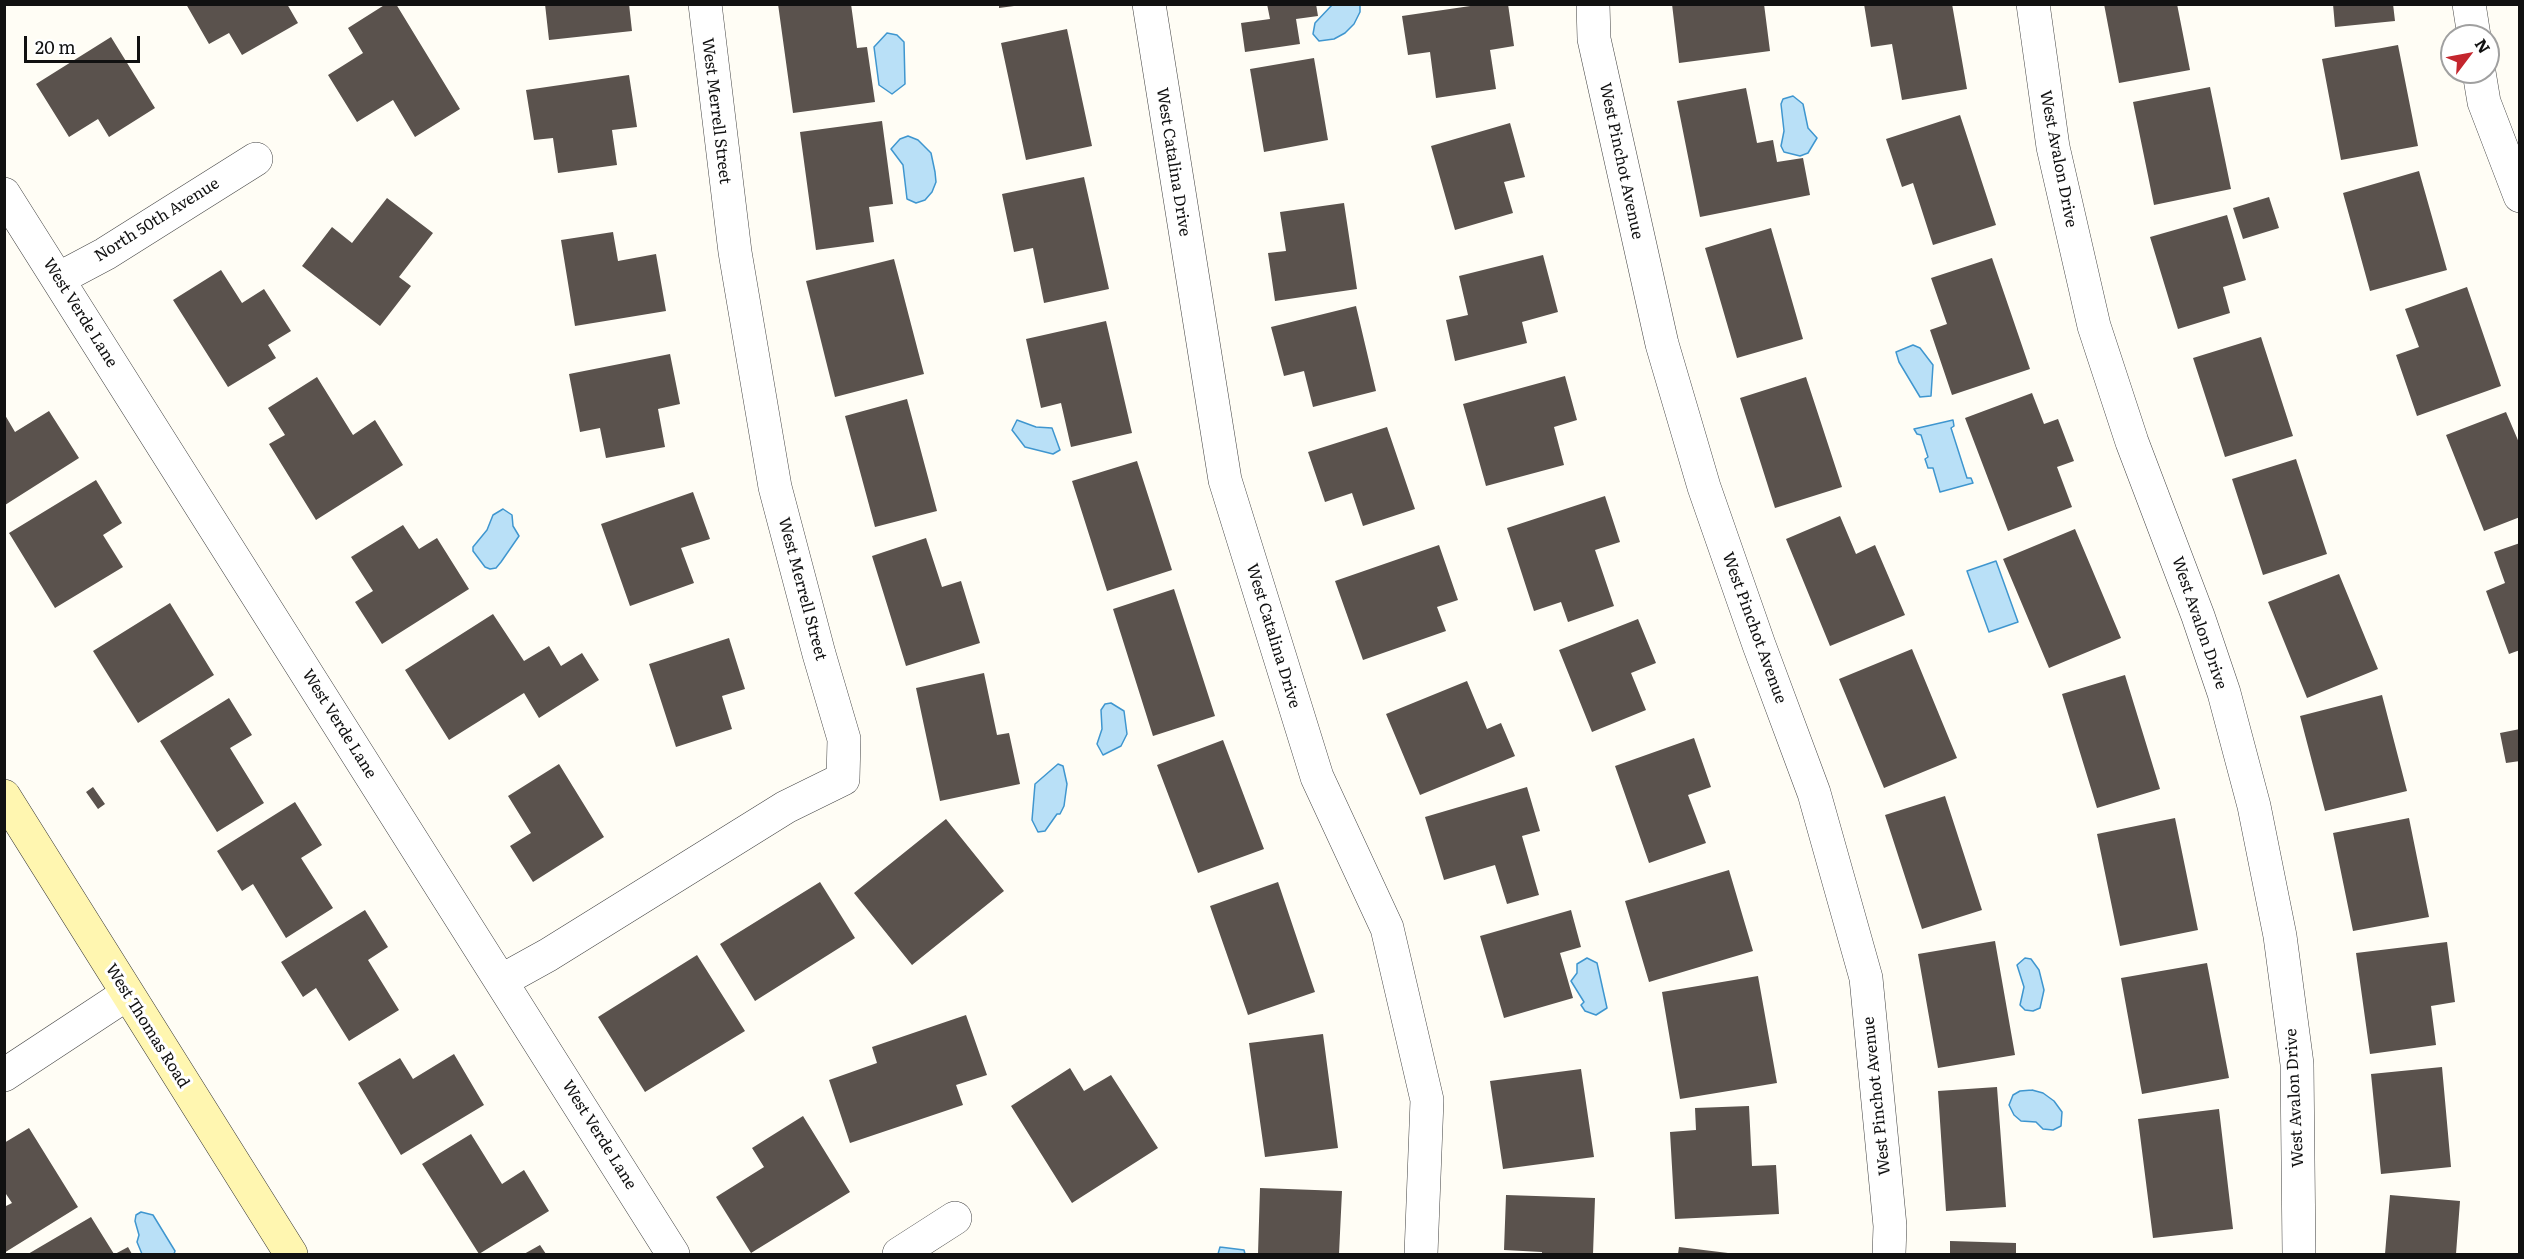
<!DOCTYPE html>
<style>
body{margin:0}
#map{position:relative;width:2524px;height:1259px;overflow:hidden;background:#fffdf5;font-family:Literata,serif}
canvas{display:block}
.frame{position:absolute;inset:0;border:6px solid #111;pointer-events:none}
.north{position:absolute;left:2440px;top:24px;width:60px;height:60px;box-sizing:border-box;background:#fff;border:2px solid #a0a0a0;border-radius:50%;rotate:58deg;font-size:16px;font-weight:700;line-height:24px;text-align:center;color:#111}
.north::after{content:'';display:block;margin:auto;width:21px;height:27px;background:#c4262e;clip-path:polygon(50% 0,100% 100%,50% 72%,0 100%)}
.scale{position:absolute;left:24px;top:36px;width:116px;height:27px;box-sizing:border-box;border:3px solid #111;border-top:0;padding-left:8px;font-size:18px;line-height:21px;white-space:nowrap;color:#111;-webkit-text-stroke:4px #fff;paint-order:stroke}
</style>
<div id="map">
<canvas width="2524" height="1259"></canvas>
<div class="frame"></div>
<div class="north">N</div>
<div class="scale">20 m</div>
</div>
<script>
const c = document.querySelector('canvas').getContext('2d');
c.lineJoin = 'round';
function fillPath(path, color) {
  c.fillStyle = color;
  c.fill(path, 'evenodd');
}
function poly(rows) {
  const path = new Path2D();
  for (const r of rows) {
    path.moveTo(r[0], r[1]);
    for (let i = 2; i < r.length; i += 2) path.lineTo(r[i], r[i + 1]);
  }
  return path;
}
function stroke(path, color, width, dash) {
  c.strokeStyle = color;
  c.lineWidth = width;
  c.lineCap = dash ? 'butt' : 'round';
  c.setLineDash(dash || []);
  c.stroke(path);
}
function label(font, color, halo, rows, align = 'center') {
  c.font = font + ' Literata,serif';
  c.lineWidth = 6;
  c.setLineDash([]);
  c.textBaseline = 'middle';
  c.strokeStyle = halo;
  c.fillStyle = color;
  for (const [text, x, y, turn = 0] of rows) {
    c.save();
    c.translate(x, y);
    c.rotate((+turn || 0) * Math.PI / 180);
    c.textAlign = isNaN(turn) ? turn : align;
    if (halo) c.strokeText(text, 0, 0);
    c.fillText(text, 0, 0);
    c.restore();
  }
}
const water = poly([
 [1332,5,1360,5,1360,12,1354,24,1345,33,1334,39,1319,41,1313,34,1315,23,1332,5],
 [887,33,897,35,904,42,905,84,892,94,879,85,874,47,887,33],
 [1793,96,1803,104,1808,128,1817,138,1808,153,1800,156,1784,152,1781,146,1784,131,1781,104,1783,99,1793,96],
 [908,136,918,140,931,153,935,172,936,182,932,192,925,200,916,203,907,199,903,165,891,149,900,139,908,136],
 [1913,345,1920,348,1933,365,1931,396,1920,397,1899,362,1896,352,1913,345],
 [1017,420,1036,427,1052,428,1060,450,1053,454,1025,447,1012,430,1017,420],
 [1953,420,1954,426,1951,428,1967,478,1971,478,1973,483,1940,492,1933,468,1928,468,1925,459,1928,457,1921,435,1917,434,1914,429,1953,420],
 [503,509,512,515,513,526,519,536,501,562,496,568,490,569,485,567,473,551,473,547,487,530,493,515,503,509],
 [1996,561,2018,622,1989,632,1967,571,1996,561],
 [1111,703,1124,711,1127,734,1121,746,1103,755,1097,744,1102,729,1101,710,1105,704,1111,703],
 [1058,764,1063,766,1067,784,1064,806,1060,814,1057,814,1045,831,1038,832,1032,820,1035,784,1058,764],
 [1587,958,1597,963,1607,1008,1596,1015,1585,1011,1581,1005,1584,1002,1571,981,1577,973,1577,964,1587,958],
 [2025,958,2031,959,2039,970,2044,990,2040,1008,2033,1011,2025,1010,2020,1005,2024,987,2017,965,2025,958],
 [2032,1090,2043,1093,2054,1101,2062,1112,2061,1126,2053,1130,2043,1129,2036,1122,2021,1121,2014,1115,2009,1105,2013,1095,2020,1091,2032,1090],
 [141,1212,153,1215,175,1251,174,1254,142,1254,137,1242,139,1235,135,1221,136,1215,141,1212],
 [1220,1247,1244,1250,1245,1254,1218,1254,1220,1247]
]);
fillPath(water, '#b9e0f7');
stroke(water, '#3f96cf', 1.5);
fillPath(poly([
 [186,4,287,4,298,23,242,55,229,33,209,44],
 [386,4,396,4,460,109,415,137,393,100,357,122,328,75,363,53,348,28],
 [545,4,629,4,632,31,549,40],
 [778,4,851,4,857,48,867,47,875,102,793,113],
 [999,4,1014,4,1014,6,999,8],
 [1267,4,1316,4,1318,16,1296,19,1300,44,1245,52,1241,23,1270,19],
 [1484,4,1508,4,1514,46,1490,50,1496,89,1436,98,1430,52,1408,55,1402,16],
 [1672,4,1764,4,1770,51,1679,63],
 [1864,4,1952,4,1967,89,1902,100,1892,44,1871,47],
 [2104,4,2177,4,2190,70,2119,83],
 [2333,4,2393,4,2395,21,2335,27],
 [1067,29,1092,146,1026,160,1001,43],
 [111,37,155,108,109,137,98,119,69,137,36,84],
 [2398,45,2418,146,2341,160,2322,59],
 [1314,58,1328,140,1264,152,1250,69],
 [629,75,637,127,612,130,617,165,558,173,553,138,534,140,526,90],
 [2210,87,2231,189,2154,205,2133,102],
 [1746,88,1757,143,1773,140,1777,162,1803,158,1810,195,1700,217,1677,101],
 [1960,115,1996,225,1933,245,1913,183,1902,187,1886,139],
 [882,121,893,204,869,207,874,242,816,250,800,132],
 [1510,123,1525,177,1504,182,1513,213,1455,230,1431,146],
 [2419,171,2447,270,2370,291,2343,193],
 [1084,177,1109,289,1044,303,1033,248,1014,252,1002,194],
 [2269,197,2279,228,2243,239,2233,208],
 [387,198,433,233,399,277,411,286,380,326,302,266,332,227,352,243],
 [1344,203,1357,289,1275,301,1268,253,1286,251,1280,212],
 [2227,215,2246,280,2223,287,2230,313,2178,329,2150,237],
 [1771,228,1803,339,1737,358,1705,248],
 [613,232,618,261,656,254,666,311,575,326,561,240],
 [1543,255,1558,312,1522,322,1527,343,1455,361,1446,320,1468,315,1459,276],
 [1992,258,2030,369,1952,395,1930,330,1947,324,1931,278],
 [894,259,924,374,835,397,806,281],
 [221,270,242,303,264,289,291,331,268,345,276,358,228,387,173,300],
 [2467,287,2501,386,2417,416,2396,355,2419,347,2405,309],
 [1356,306,1376,391,1313,407,1304,371,1284,376,1271,327],
 [1106,321,1132,433,1071,447,1061,403,1041,408,1026,339],
 [2261,337,2293,436,2225,457,2193,358],
 [670,354,680,404,658,409,665,447,606,458,600,428,580,432,569,374],
 [1565,376,1577,420,1554,427,1564,465,1486,486,1463,404],
 [317,377,353,435,375,420,403,465,316,520,269,444,285,435,268,408],
 [1806,377,1842,487,1775,508,1740,398],
 [2032,393,2044,424,2058,419,2074,461,2057,467,2072,507,2008,531,1965,418],
 [907,399,937,511,875,527,845,416],
 [49,411,79,458,5,505,5,415,15,432],
 [2506,412,2520,445,2520,517,2484,531,2446,435],
 [1387,427,1415,509,1363,526,1352,493,1325,502,1308,452],
 [2296,459,2327,554,2263,575,2232,479],
 [1137,461,1172,570,1107,591,1072,481],
 [96,480,122,523,103,535,123,567,55,608,9,533],
 [693,492,710,539,681,548,694,583,630,606,601,524],
 [1605,496,1620,542,1595,550,1614,606,1568,622,1561,602,1534,611,1507,528],
 [1840,516,1856,554,1875,545,1905,615,1830,646,1786,539],
 [403,525,419,549,437,538,469,589,382,644,355,602,373,591,351,557],
 [2075,529,2121,638,2049,668,2003,559],
 [926,538,942,587,961,581,980,643,906,666,872,556],
 [2520,543,2520,650,2509,654,2486,591,2505,583,2494,552],
 [1439,545,1458,600,1437,607,1446,631,1363,660,1335,581],
 [2339,574,2378,669,2307,698,2268,602],
 [1174,589,1215,716,1153,736,1113,609],
 [170,603,214,675,138,723,93,651],
 [493,614,524,661,549,646,561,666,582,653,599,680,539,718,524,693,449,740,405,670],
 [1638,619,1656,663,1631,673,1646,710,1592,732,1559,650],
 [729,638,745,689,722,696,732,729,676,747,649,664],
 [1912,649,1957,758,1884,788,1839,679],
 [984,673,997,735,1009,733,1020,784,940,801,916,688],
 [2125,675,2160,789,2097,808,2062,694],
 [1467,681,1487,729,1501,723,1515,756,1420,795,1386,714],
 [2382,695,2407,791,2325,811,2300,716],
 [229,698,252,735,230,748,264,803,217,832,160,741],
 [2520,729,2520,761,2506,763,2500,733],
 [1694,738,1711,787,1688,795,1706,843,1649,863,1615,766],
 [1223,740,1264,849,1198,873,1157,765],
 [559,764,604,837,533,882,510,846,531,833,508,796],
 [93,787,105,804,98,809,86,792],
 [1527,787,1540,831,1522,836,1539,895,1507,904,1495,865,1444,880,1425,817],
 [1945,796,1982,910,1922,929,1885,815],
 [295,802,322,845,301,858,333,908,286,938,253,884,242,891,217,851],
 [2175,818,2198,930,2120,946,2097,834],
 [2409,818,2429,917,2353,931,2333,833],
 [946,819,1004,891,912,965,854,893],
 [1729,870,1753,951,1649,982,1625,901],
 [820,882,855,938,755,1001,720,944],
 [1278,882,1315,992,1248,1015,1210,906],
 [365,910,388,947,368,960,399,1010,349,1041,316,988,303,997,281,962],
 [1571,910,1581,947,1560,953,1573,998,1504,1018,1480,936],
 [1995,941,2015,1055,1938,1068,1918,954],
 [2447,942,2455,1002,2431,1006,2436,1045,2370,1054,2356,953],
 [697,955,745,1031,645,1092,598,1017],
 [2207,963,2229,1078,2142,1094,2121,978],
 [1758,976,1777,1083,1680,1099,1662,992],
 [966,1015,987,1075,956,1085,963,1105,850,1143,829,1080,877,1063,872,1047],
 [1323,1034,1338,1148,1265,1157,1249,1043],
 [454,1054,484,1105,401,1155,358,1083,400,1058,413,1079],
 [2442,1067,2451,1167,2381,1174,2371,1074],
 [1070,1068,1084,1091,1111,1075,1158,1148,1072,1203,1011,1106],
 [1581,1069,1594,1157,1503,1169,1490,1081],
 [1997,1087,2006,1207,1946,1211,1938,1091],
 [1749,1106,1752,1166,1776,1165,1779,1214,1675,1219,1670,1132,1696,1130,1695,1108],
 [2219,1109,2233,1229,2153,1238,2138,1119],
 [803,1116,850,1192,751,1253,716,1197,764,1167,752,1148],
 [29,1128,78,1207,4,1253,4,1207,12,1203,4,1191,4,1143],
 [471,1134,502,1184,524,1170,549,1211,479,1254,422,1164],
 [1260,1188,1342,1191,1339,1254,1258,1254],
 [1506,1195,1595,1198,1593,1254,1542,1254,1542,1252,1504,1250],
 [2390,1195,2460,1201,2456,1254,2385,1254],
 [91,1217,114,1254,28,1254],
 [1950,1241,2016,1243,2016,1254,1950,1254],
 [540,1245,546,1254,524,1254],
 [128,1247,132,1254,115,1254],
 [1679,1247,1728,1253,1728,1254,1678,1254]
]), '#5a524d');
const street = poly([
 [1149,4,1225,480,1317,777,1387,928,1427,1100,1421,1254],
 [1593,4,1594,39,1662,344,1704,487,1759,645,1814,793,1866,978,1890,1226,1889,1254],
 [2033,4,2053,147,2094,326,2132,442,2198,616,2224,693,2254,806,2280,936,2297,1064,2299,1254],
 [2469,4,2474,36],
 [2479,72,2484,102,2520,196],
 [4,194,673,1254],
 [58,279,105,254,256,159],
 [501,981,548,955,786,807,843,779,844,739,819,654,775,487,735,252,705,4],
 [4,1075,127,994],
 [899,1254,955,1218]
]);
const secondary = poly([
 [4,796,291,1254]
]);
stroke(street, '#444', 34);
stroke(secondary, '#333', 34);
stroke(street, '#fff', 33);
stroke(secondary, '#fff6b0', 33);
label('16px', '#111', '#fff', [
 ["West Merrell Street",716,111,83],
 ["West Avalon Drive",2058,159,79],
 ["West Pinchot Avenue",1621,161,78],
 ["West Catalina Drive",1173,162,81],
 ["North 50th Avenue",157,220,-32],
 ["West Verde Lane",80,313,58],
 ["West Merrell Street",802,589,75],
 ["West Avalon Drive",2199,623,71],
 ["West Pinchot Avenue",1754,628,70],
 ["West Catalina Drive",1273,636,73],
 ["West Verde Lane",339,724,58],
 ["West Thomas Road",147,1026,58],
 ["West Pinchot Avenue",1877,1096,-96],
 ["West Avalon Drive",2295,1098,-93],
 ["West Verde Lane",599,1135,58]
]);
</script>
